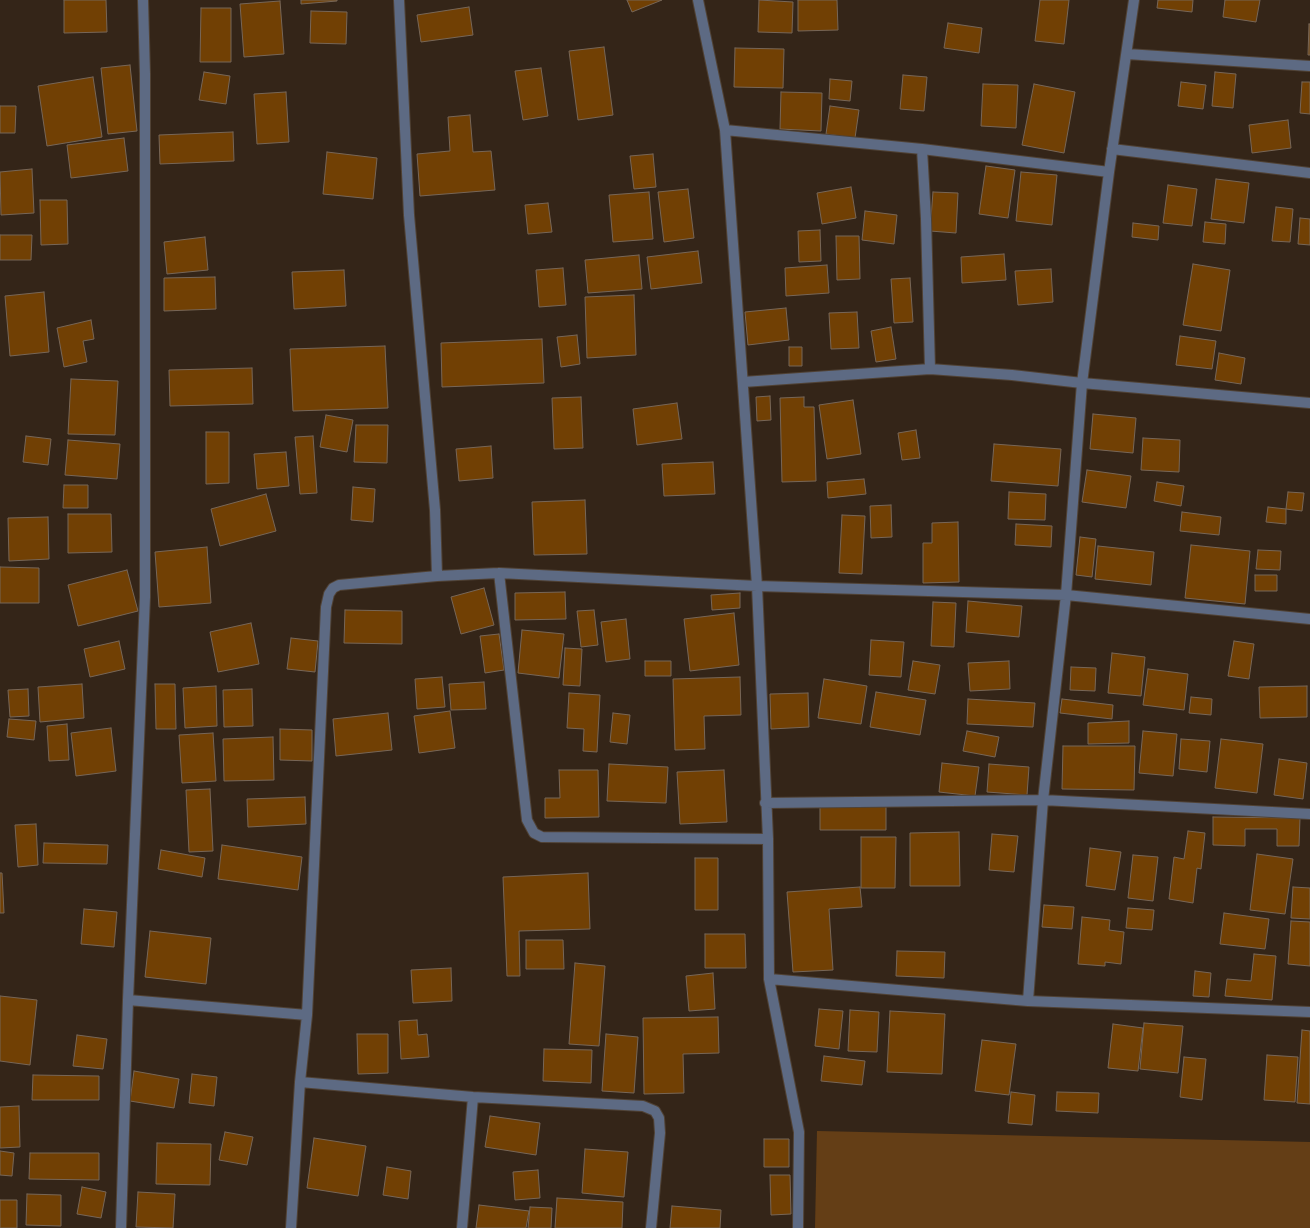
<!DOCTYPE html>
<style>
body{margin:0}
canvas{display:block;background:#342518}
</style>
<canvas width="1310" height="1228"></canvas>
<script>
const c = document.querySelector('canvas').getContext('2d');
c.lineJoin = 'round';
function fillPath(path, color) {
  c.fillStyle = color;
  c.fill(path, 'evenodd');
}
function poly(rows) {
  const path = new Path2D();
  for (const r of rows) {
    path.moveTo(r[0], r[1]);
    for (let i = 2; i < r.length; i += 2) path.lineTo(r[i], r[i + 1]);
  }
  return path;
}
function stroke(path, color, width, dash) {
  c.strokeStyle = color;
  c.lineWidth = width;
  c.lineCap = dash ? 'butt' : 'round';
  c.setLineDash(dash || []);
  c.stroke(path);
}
fillPath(poly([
 [817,1131,1310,1142,1310,1228,815,1228]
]), '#643e16');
const building = poly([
 [64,0,106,0,107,32,64,33,64,0],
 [301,0,337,0,337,1,301,4,301,0],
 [627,0,662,0,632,12,627,0],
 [759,0,793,2,792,33,758,32,759,0],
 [798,0,837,0,838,30,798,31,798,0],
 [1040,0,1069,0,1064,44,1035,41,1040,0],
 [1158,0,1193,0,1192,12,1157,8,1158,0],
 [1225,0,1260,0,1256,22,1223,17,1225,0],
 [280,1,284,54,244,57,240,4,280,1],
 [469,7,473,35,421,42,417,15,469,7],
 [201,8,231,8,231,62,200,62,201,8],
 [311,11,347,12,346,44,310,43,311,11],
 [948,23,982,28,979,53,944,48,948,23],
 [1309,24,1310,24,1310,55,1308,55,1309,24],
 [604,47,613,115,578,120,569,51,604,47],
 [735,48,784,49,783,88,734,87,735,48],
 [130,65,137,131,108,134,101,68,130,65],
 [541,68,548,116,523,120,515,71,541,68],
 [204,72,230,76,226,104,199,100,204,72],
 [1215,72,1236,74,1233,108,1212,106,1215,72],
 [903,75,927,77,924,111,900,109,903,75],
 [93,77,102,137,47,146,38,86,93,77],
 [830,79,852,81,850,101,829,99,830,79],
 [1181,82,1206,85,1203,109,1178,106,1181,82],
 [1302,82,1310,82,1310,114,1300,113,1302,82],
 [983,84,1018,85,1016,128,981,126,983,84],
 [1034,84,1075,92,1064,153,1022,145,1034,84],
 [286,92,289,142,257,144,254,94,286,92],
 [781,92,822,93,821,131,780,129,781,92],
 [0,106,16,106,15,133,0,133,0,106],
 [830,106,859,110,855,138,826,134,830,106],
 [470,115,473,152,491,151,495,190,420,196,417,154,450,151,448,117,470,115],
 [1288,120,1291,148,1252,153,1249,125,1288,120],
 [233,132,234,161,160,164,159,135,233,132],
 [124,138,128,171,71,178,67,145,124,138],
 [327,152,377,158,373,199,323,194,327,152],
 [653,154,656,187,634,189,630,156,653,154],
 [986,166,1015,170,1008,218,979,214,986,166],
 [32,169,34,213,1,215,0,172,32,169],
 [1021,172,1057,175,1052,225,1016,221,1021,172],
 [1216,179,1249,183,1244,223,1211,219,1216,179],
 [1168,185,1197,189,1192,226,1163,223,1168,185],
 [851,187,856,218,822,224,817,193,851,187],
 [688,189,694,238,664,242,658,192,688,189],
 [649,192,653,239,613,242,609,195,649,192],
 [933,192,958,193,956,233,930,231,933,192],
 [40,200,67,200,68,244,41,245,40,200],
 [548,203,552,232,528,234,525,205,548,203],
 [1276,207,1293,209,1290,242,1272,241,1276,207],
 [865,211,897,215,894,244,862,240,865,211],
 [1300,218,1310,219,1310,245,1298,244,1300,218],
 [1205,222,1226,224,1225,244,1203,242,1205,222],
 [1133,223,1159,226,1158,240,1132,237,1133,223],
 [820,230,821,261,799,262,798,231,820,230],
 [0,235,32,235,31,260,0,260,0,235],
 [836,236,859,236,860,279,837,280,836,236],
 [205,237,208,270,167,274,164,242,205,237],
 [698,251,702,283,651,289,647,257,698,251],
 [1004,254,1006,280,962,283,961,257,1004,254],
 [639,255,642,289,588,293,585,260,639,255],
 [1193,264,1230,270,1221,331,1183,325,1193,264],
 [827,265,829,293,786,296,785,268,827,265],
 [563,268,566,305,539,307,536,270,563,268],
 [1051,269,1053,302,1018,305,1015,271,1051,269],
 [344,270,346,306,294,309,292,272,344,270],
 [215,277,216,309,164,311,164,278,215,277],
 [910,278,913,322,894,323,891,279,910,278],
 [44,292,49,352,10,356,5,296,44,292],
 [634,295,636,355,587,358,585,297,634,295],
 [786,308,789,340,748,345,745,312,786,308],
 [857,312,859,348,831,349,829,313,857,312],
 [91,320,94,339,83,341,87,362,64,367,57,328,91,320],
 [891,327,896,359,876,362,871,331,891,327],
 [577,335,580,364,561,367,557,337,577,335],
 [1180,336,1216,341,1212,369,1176,365,1180,336],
 [542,339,544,383,442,387,441,343,542,339],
 [385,346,388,408,293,411,290,349,385,346],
 [789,347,802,347,802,366,789,366,789,347],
 [1219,353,1245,358,1241,384,1215,380,1219,353],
 [252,368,253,404,170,406,169,370,252,368],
 [71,379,118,381,115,435,68,434,71,379],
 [770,396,771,420,757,421,756,397,770,396],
 [581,397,583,448,554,449,552,398,581,397],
 [804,397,804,407,814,407,816,481,782,482,780,398,804,397],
 [853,400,861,454,827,459,819,405,853,400],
 [677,403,682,439,637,445,633,409,677,403],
 [1093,414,1136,418,1133,453,1090,449,1093,414],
 [326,415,353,420,347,452,320,447,326,415],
 [356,425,388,425,387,463,354,462,356,425],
 [916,430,920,458,902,460,898,433,916,430],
 [206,432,229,432,229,483,206,484,206,432],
 [26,436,51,439,48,465,23,462,26,436],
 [313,436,317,493,300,494,295,437,313,436],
 [1143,438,1180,440,1179,472,1141,470,1143,438],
 [68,440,120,444,117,479,65,475,68,440],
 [994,444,1061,449,1058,486,991,481,994,444],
 [491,446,493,478,459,481,456,449,491,446],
 [286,452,289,486,257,489,254,454,286,452],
 [713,462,715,494,664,496,662,464,713,462],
 [1087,470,1131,476,1126,508,1082,502,1087,470],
 [864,479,866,494,828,498,827,482,864,479],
 [1157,482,1184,486,1181,506,1154,501,1157,482],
 [64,485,88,485,88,508,63,508,64,485],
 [353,487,375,489,373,522,351,520,353,487],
 [1009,492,1046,494,1045,520,1008,519,1009,492],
 [1288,492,1304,493,1302,511,1286,509,1288,492],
 [266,494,276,531,220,546,211,509,266,494],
 [585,500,587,554,534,555,532,502,585,500],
 [891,505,892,537,871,538,870,506,891,505],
 [1268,507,1286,509,1286,524,1266,522,1268,507],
 [1182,512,1221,517,1219,535,1180,531,1182,512],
 [68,514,111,514,112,552,68,553,68,514],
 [842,515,865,516,862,574,839,573,842,515],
 [48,517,49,559,9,561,8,518,48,517],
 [958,522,959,582,923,583,923,543,932,543,932,523,958,522],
 [1016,524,1052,526,1051,547,1015,545,1016,524],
 [1080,537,1096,539,1092,577,1076,575,1080,537],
 [1191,545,1250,551,1245,604,1185,598,1191,545],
 [1098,546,1154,552,1151,585,1095,579,1098,546],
 [207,547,211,603,159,607,155,552,207,547],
 [1258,550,1281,551,1280,570,1256,569,1258,550],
 [0,567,39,568,39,603,0,603,0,567],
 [127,570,138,611,78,626,68,585,127,570],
 [1255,575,1277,575,1277,591,1255,591,1255,575],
 [484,588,494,625,461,634,451,597,484,588],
 [565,592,566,619,515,620,515,593,565,592],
 [740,593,740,608,712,610,711,595,740,593],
 [968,601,1022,606,1019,637,966,632,968,601],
 [933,602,956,603,954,647,931,646,933,602],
 [345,610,402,611,402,644,344,643,345,610],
 [594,610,598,645,581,647,577,611,594,610],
 [734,613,739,665,690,671,684,619,734,613],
 [626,619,630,659,606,662,601,622,626,619],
 [251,623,259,664,218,672,210,632,251,623],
 [522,630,564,634,559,678,518,673,522,630],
 [499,634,504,670,485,673,480,636,499,634],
 [291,638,318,641,315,672,287,669,291,638],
 [871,640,904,642,901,677,869,675,871,640],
 [119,641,125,669,90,677,84,649,119,641],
 [1234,641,1254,644,1249,679,1228,676,1234,641],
 [565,648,582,649,580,686,563,685,565,648],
 [1112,653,1145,657,1141,696,1108,693,1112,653],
 [645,661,671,661,671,676,645,676,645,661],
 [913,661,940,665,935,694,908,690,913,661],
 [1009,661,1010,689,970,691,968,663,1009,661],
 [1071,667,1096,668,1095,691,1070,690,1071,667],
 [1148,669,1188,674,1184,710,1143,705,1148,669],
 [442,677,445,707,417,709,415,679,442,677],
 [740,677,741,715,704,716,705,749,675,750,673,679,740,677],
 [824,679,867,686,861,724,818,718,824,679],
 [484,682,486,709,451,710,449,684,484,682],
 [82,684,84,718,40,722,38,687,82,684],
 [155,684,175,684,176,729,156,729,155,684],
 [216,686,217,726,185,728,183,688,216,686],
 [1307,686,1307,717,1260,718,1259,687,1307,686],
 [28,689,29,716,10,717,8,690,28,689],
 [252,689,253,726,224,727,223,690,252,689],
 [876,692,926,700,920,735,870,727,876,692],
 [569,693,600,695,597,752,583,751,584,729,567,728,569,693],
 [808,693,809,727,771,729,770,694,808,693],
 [1191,697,1212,699,1211,715,1189,713,1191,697],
 [968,699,1035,703,1033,727,967,724,968,699],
 [1062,699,1113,705,1112,719,1060,713,1062,699],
 [450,711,455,748,419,753,414,716,450,711],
 [388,713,392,750,336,756,333,719,388,713],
 [613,713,630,715,627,744,610,742,613,713],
 [9,719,36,721,34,740,7,737,9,719],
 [1129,721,1129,743,1088,744,1088,723,1129,721],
 [67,724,69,760,49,761,47,726,67,724],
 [111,728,116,771,76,776,71,733,111,728],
 [280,729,312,730,312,761,280,760,280,729],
 [967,731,999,737,995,757,963,751,967,731],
 [1143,731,1177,734,1173,776,1139,773,1143,731],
 [213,733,216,781,182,783,179,735,213,733],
 [273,737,274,780,224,781,223,739,273,737],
 [1181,739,1210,741,1207,772,1179,769,1181,739],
 [1221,739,1263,744,1257,793,1215,788,1221,739],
 [1063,746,1135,746,1134,790,1062,789,1063,746],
 [1279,759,1307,763,1303,799,1274,795,1279,759],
 [942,763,979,767,975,796,939,792,942,763],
 [609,764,668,767,666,803,607,801,609,764],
 [989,764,1029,767,1027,795,987,792,989,764],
 [559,770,598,770,599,817,545,818,545,798,560,798,559,770],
 [724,770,727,822,680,824,677,772,724,770],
 [210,789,213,851,189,852,186,790,210,789],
 [305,797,306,824,248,827,247,799,305,797],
 [886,806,886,830,820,830,820,807,886,806],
 [1213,817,1300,818,1299,846,1277,846,1277,829,1245,829,1245,846,1213,845,1213,817],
 [36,824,38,865,18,867,15,825,36,824],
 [1188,831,1205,833,1201,869,1197,868,1193,903,1169,899,1174,857,1184,859,1188,831],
 [959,832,960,886,910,886,910,833,959,832],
 [992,834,1018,836,1014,872,989,870,992,834],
 [861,837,896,837,895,888,861,888,861,837],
 [44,843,108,845,107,864,43,863,44,843],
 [222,845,302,857,298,890,218,879,222,845],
 [1090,848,1121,852,1115,890,1086,886,1090,848],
 [161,850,205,858,202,877,158,869,161,850],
 [1257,854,1293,859,1285,914,1250,910,1257,854],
 [1133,855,1158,857,1153,901,1128,898,1133,855],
 [695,858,718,858,718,910,695,910,695,858],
 [0,873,2,873,4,913,0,913,0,873],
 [588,873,590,929,519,931,520,976,507,976,503,877,588,873],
 [860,887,862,907,829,909,833,970,793,972,787,892,860,887],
 [1293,887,1310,888,1310,919,1291,918,1293,887],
 [1044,905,1074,907,1072,929,1042,927,1044,905],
 [1128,908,1154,910,1152,930,1126,928,1128,908],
 [84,909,117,912,114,947,81,944,84,909],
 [1224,913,1269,919,1265,949,1220,944,1224,913],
 [1082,917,1110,920,1109,930,1124,932,1121,964,1105,962,1105,966,1078,964,1082,917],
 [1291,921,1310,922,1310,966,1288,964,1291,921],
 [150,931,211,938,206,984,145,977,150,931],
 [705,934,745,934,746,968,705,968,705,934],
 [526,940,563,940,564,969,526,969,526,940],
 [897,951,945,952,944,978,896,976,897,951],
 [1254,954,1276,956,1272,1000,1225,996,1227,979,1251,981,1254,954],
 [575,963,605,966,599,1046,569,1044,575,963],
 [451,968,452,1001,413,1003,411,970,451,968],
 [1195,971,1211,973,1209,997,1193,996,1195,971],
 [713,973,715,1009,689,1011,686,976,713,973],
 [0,996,37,1000,30,1065,0,1061,0,996],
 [819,1009,843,1011,839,1049,815,1046,819,1009],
 [850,1010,879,1012,877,1052,848,1051,850,1010],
 [890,1011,945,1014,942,1074,887,1072,890,1011],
 [718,1017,719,1053,683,1054,684,1093,644,1094,643,1018,718,1017],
 [417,1020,418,1035,427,1034,429,1057,401,1059,399,1021,417,1020],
 [1144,1023,1183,1026,1178,1073,1140,1069,1144,1023],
 [1113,1024,1143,1028,1138,1071,1108,1068,1113,1024],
 [1302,1030,1310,1031,1310,1104,1297,1103,1302,1030],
 [357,1034,388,1034,388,1073,358,1074,357,1034],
 [606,1034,638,1037,634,1093,602,1091,606,1034],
 [77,1035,107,1039,103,1069,73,1066,77,1035],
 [982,1040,1016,1044,1009,1095,975,1091,982,1040],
 [544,1049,592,1050,591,1083,543,1081,544,1049],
 [1267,1055,1298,1057,1295,1102,1264,1100,1267,1055],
 [824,1056,865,1061,862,1085,821,1081,824,1056],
 [1184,1057,1206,1059,1202,1100,1180,1097,1184,1057],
 [134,1071,179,1079,174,1108,130,1101,134,1071],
 [192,1074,217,1077,214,1106,189,1103,192,1074],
 [33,1075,99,1076,99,1100,32,1100,33,1075],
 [1011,1092,1035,1095,1032,1125,1008,1123,1011,1092],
 [1057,1092,1099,1093,1098,1113,1056,1111,1057,1092],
 [19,1106,20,1147,0,1148,0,1107,19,1106],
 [490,1116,540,1123,536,1155,485,1147,490,1116],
 [225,1132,253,1137,247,1165,219,1160,225,1132],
 [314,1138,366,1146,358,1196,307,1188,314,1138],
 [764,1139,789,1139,789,1167,764,1167,764,1139],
 [157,1143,211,1144,210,1185,156,1184,157,1143],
 [585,1149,628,1152,624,1197,582,1193,585,1149],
 [0,1151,14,1153,12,1176,0,1175,0,1151],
 [30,1153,99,1153,99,1180,29,1179,30,1153],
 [387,1167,411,1171,408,1199,383,1195,387,1167],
 [538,1170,540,1198,515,1200,513,1172,538,1170],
 [770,1175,790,1175,791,1214,771,1215,770,1175],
 [82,1187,106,1192,101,1218,77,1214,82,1187],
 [138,1192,175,1194,173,1228,136,1227,138,1192],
 [27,1194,61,1195,61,1226,26,1225,27,1194],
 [557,1198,623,1202,622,1228,555,1228,557,1198],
 [0,1200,17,1200,17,1228,0,1228,0,1200],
 [479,1205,529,1211,526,1228,476,1228,479,1205],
 [672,1206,721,1210,720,1228,670,1228,672,1206],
 [530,1207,552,1208,551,1228,528,1228,530,1207]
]);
fillPath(building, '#714004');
stroke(building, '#776657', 1);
const street = poly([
 [698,0,725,130,757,586,768,839,769,979,799,1132,798,1228],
 [1127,54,1310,66],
 [725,130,922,149,1109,172],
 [922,149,926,219,930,369],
 [1112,149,1310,173],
 [743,382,930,369,1012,375,1082,383,1310,403],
 [499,573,527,820,534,833,542,837,768,839],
 [437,576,499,573,757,586,1066,595,1310,619],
 [765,803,1043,800,1310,814],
 [769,979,1028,1001,1310,1012],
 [128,1000,307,1015],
 [1028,1001,1043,800,1066,595,1082,383,1109,172,1134,0],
 [300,1082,473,1097,643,1106,655,1111,659,1118,660,1133,651,1228],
 [121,1228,128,1000,145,597,145,74,143,0],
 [291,1228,300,1082,307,1015,326,607,329,594,333,588,339,585,437,576,435,510,409,215,399,0],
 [462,1228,473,1097]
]);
stroke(street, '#504235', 12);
stroke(street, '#5d6a83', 10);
</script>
